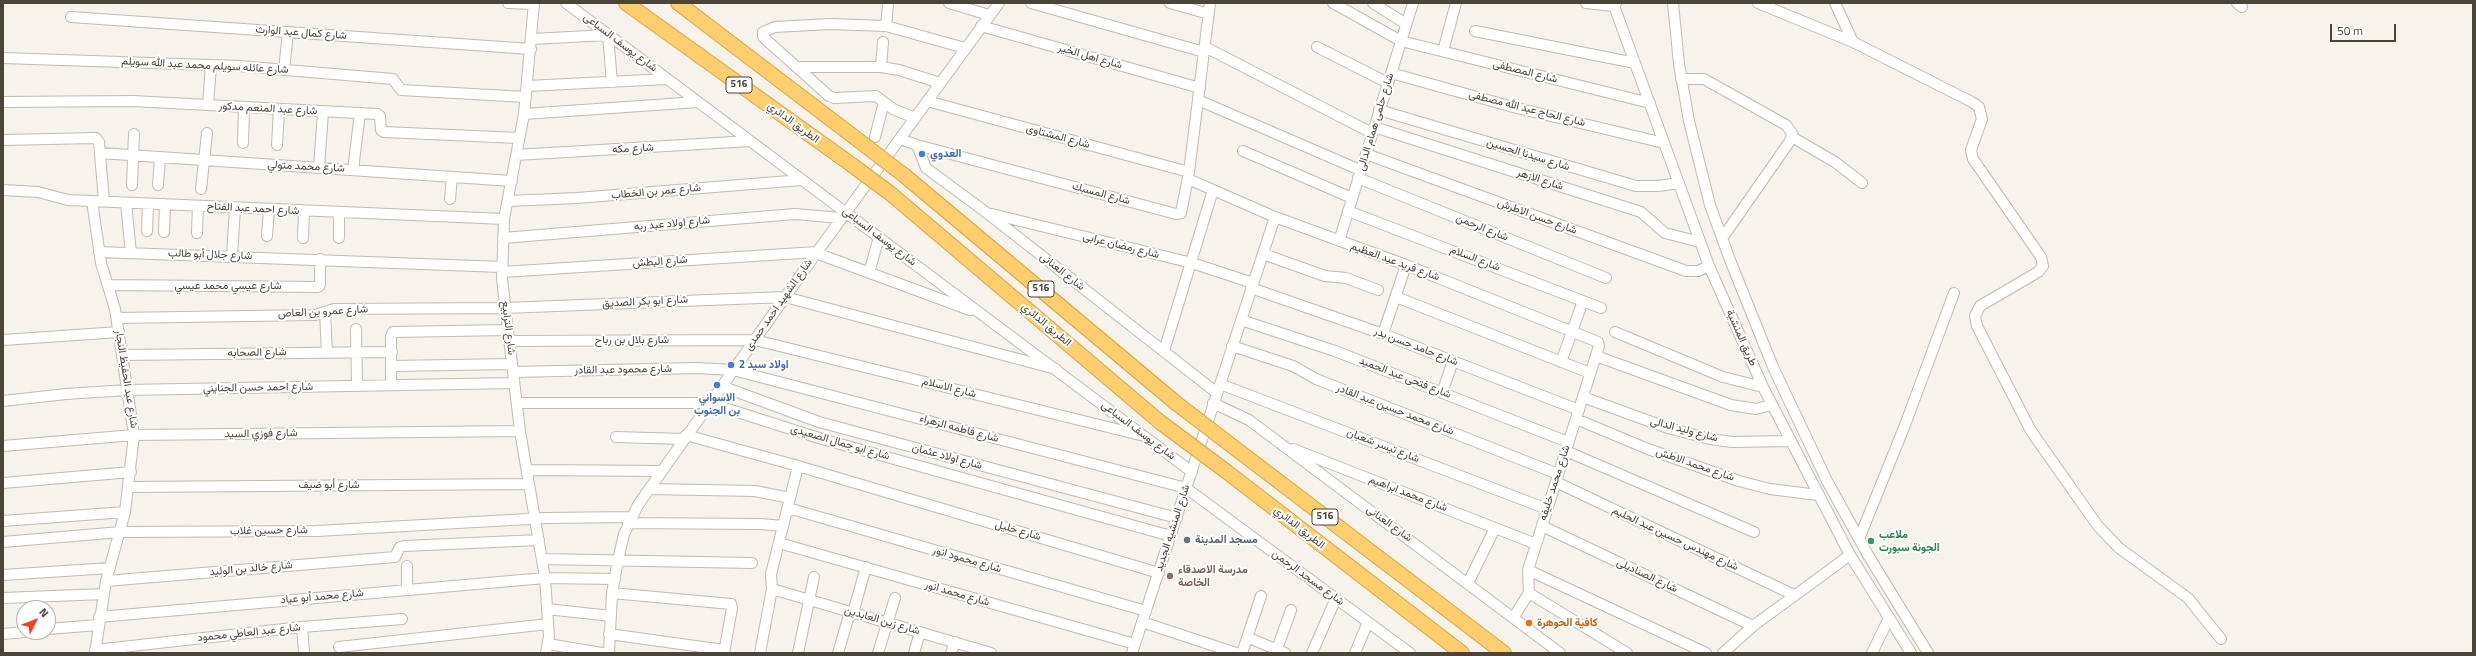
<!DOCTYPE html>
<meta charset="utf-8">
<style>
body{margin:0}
#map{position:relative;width:2476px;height:656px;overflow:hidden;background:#f6f3ec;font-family:"Titillium Web",sans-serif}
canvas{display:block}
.frame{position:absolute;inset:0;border:4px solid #4b4439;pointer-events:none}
.north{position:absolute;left:16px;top:600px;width:40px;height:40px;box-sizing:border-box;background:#fff;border:1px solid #b7b4b0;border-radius:50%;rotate:47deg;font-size:11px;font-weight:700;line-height:16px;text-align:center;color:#4b4439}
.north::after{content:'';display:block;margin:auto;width:14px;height:18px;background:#fc3f1d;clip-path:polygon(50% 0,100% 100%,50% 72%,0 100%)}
.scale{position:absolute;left:2330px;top:24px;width:66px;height:18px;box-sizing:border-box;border:2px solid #4b4439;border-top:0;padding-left:5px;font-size:12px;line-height:14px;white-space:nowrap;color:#4b4439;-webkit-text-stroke:3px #fff;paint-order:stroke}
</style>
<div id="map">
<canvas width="2476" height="656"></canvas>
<div class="frame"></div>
<div class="north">N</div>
<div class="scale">50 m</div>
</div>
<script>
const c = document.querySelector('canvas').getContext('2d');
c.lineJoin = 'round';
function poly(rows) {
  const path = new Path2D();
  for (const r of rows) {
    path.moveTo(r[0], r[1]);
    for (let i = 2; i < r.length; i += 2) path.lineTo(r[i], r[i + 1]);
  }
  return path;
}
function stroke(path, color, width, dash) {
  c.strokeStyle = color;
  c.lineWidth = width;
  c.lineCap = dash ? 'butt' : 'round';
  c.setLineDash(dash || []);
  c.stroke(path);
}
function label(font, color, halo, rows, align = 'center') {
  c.font = font + ' "Titillium Web",Vazirmatn,sans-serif';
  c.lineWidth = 4;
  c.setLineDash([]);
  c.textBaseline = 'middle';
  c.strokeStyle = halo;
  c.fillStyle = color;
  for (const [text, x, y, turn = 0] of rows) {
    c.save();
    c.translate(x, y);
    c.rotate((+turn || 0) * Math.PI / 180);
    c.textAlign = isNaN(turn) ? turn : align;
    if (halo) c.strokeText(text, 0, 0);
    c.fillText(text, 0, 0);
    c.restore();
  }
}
const minor = poly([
 [508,3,534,4],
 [534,3,524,114,504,219,502,279,520,431,545,578,549,637,546,653],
 [566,3,1192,472],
 [949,3,989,15],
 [1031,3,1204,52],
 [1170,3,1209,14],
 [1333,3,1401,41,1650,103],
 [1373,3,1406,24],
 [1586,3,1614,6,1616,3],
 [1613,3,1709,266,1763,387,1850,555,1911,653],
 [1673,3,1679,64,1689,121,1710,205,1730,260,1773,367,1827,481,1868,555,1928,653],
 [1758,3,1853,42,1972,102,1979,107,1982,119,1971,150,1973,159,2041,257,2043,266,2038,272,1980,306,1975,316,1977,326,2031,431,2098,526,2119,548,2188,598,2221,639],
 [1835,3,1853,42],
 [2237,3,2242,7],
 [71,17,531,49],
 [886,26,888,4],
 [981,26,1200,88],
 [1475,31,1635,63],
 [532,39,608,35,612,82],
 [1205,47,1372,133],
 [1317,47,1388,83],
 [1443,51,1456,3],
 [3,58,239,66,393,79,401,90,526,97],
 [797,67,881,67,899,70,940,83],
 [881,67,883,42],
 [284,70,288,32],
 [1391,73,1513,107,1664,143],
 [1681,79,1704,79,1786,125,1792,133,1790,141,1723,237],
 [527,86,667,79],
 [1198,100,1360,170],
 [927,101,1189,172],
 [3,102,133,101,377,114,380,116,381,130,384,132,519,138],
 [208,105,211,65],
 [1379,110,1636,186,1658,186,1679,183],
 [524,114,698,102],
 [915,118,893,109,876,96,834,98,829,96,763,37,763,32,775,27,830,24,886,26,965,48],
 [1374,127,1641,212,1665,233,1700,242],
 [875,137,884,102],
 [1792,137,1835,162,1862,183],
 [900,139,917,145,1176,214,1181,213,1189,172,1210,3],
 [3,140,96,138,99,142,104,201],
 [243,143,244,107],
 [277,145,279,109],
 [917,145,926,168,987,213,1217,393],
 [1243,151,1352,198],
 [100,153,512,181],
 [1366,154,1686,271,1698,271,1709,266],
 [516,155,750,141],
 [319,168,323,112],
 [353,170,360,113],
 [1358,178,1606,278],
 [1188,179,1275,217,1406,265,1598,342,1599,346,1528,570,1529,593,1513,618],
 [132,185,134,134],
 [158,185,160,157],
 [201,189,207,133],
 [3,190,38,192,68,200,504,219],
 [450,199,452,177],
 [92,201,101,263,115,309,134,435,125,512,106,581,95,653],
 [509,201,577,198,802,180],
 [126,203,131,253],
 [1348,211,1601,308],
 [992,214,1192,263,1253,283],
 [147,231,148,204],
 [164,232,165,204],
 [197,233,198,206],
 [267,236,269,209],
 [303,238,304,211],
 [339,238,339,213],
 [503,238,795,214,841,218],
 [1339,241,1413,3],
 [99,252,502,267],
 [816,253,970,310],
 [1263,254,1325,276,1346,278,1378,290],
 [232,256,235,208],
 [502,272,817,252],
 [869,273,879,237],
 [109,285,318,287,320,285,320,259],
 [1251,288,1383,334,1579,410],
 [1396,297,1590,373],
 [325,312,327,353],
 [117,318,315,315,334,309,505,308,785,297,1056,369],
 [1241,320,1335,351,1568,442],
 [356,329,357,386],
 [1615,332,1723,377,1763,387],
 [1383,334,1406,265],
 [3,340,119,332],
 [509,341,755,340,1140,435],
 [1232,346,1293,366,1316,379,1558,474],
 [1164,351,1213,190],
 [122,355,392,352],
 [1596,356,1731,405,1756,409,1771,405],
 [1561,362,1583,301],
 [392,366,512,364],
 [513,372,697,368,733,370,1186,488,1410,653],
 [1220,384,1547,509],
 [391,385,391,336,393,332,508,330],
 [721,386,819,422,1177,518],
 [1442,393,1453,361],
 [1583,397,1668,428,1710,439,1732,442,1789,441],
 [3,401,66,394,127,390,514,383],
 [517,403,709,403,822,439,1171,536],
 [1213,403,1249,420,1560,653],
 [1576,419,1648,449,1739,481,1770,489,1818,495],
 [686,435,798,466,1159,573],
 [616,437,684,439],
 [3,446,134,435,520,431],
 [1293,449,1536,544],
 [1566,451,1754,532],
 [527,470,662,471],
 [1556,482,1794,595],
 [3,483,131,472],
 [130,487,529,484],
 [649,489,755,491,790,498],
 [788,508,1146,611],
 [3,521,125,512],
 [628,523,761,524,783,526],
 [1542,526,1753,626],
 [1859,539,1905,425,1954,293],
 [3,542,120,532,317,531,546,518,631,517],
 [779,543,1135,644],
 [542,559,752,563],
 [1528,570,1706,653],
 [3,575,110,568],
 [106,581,395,557,400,547,404,546,539,540],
 [1468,583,1495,528],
 [772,589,991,653],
 [407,590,407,566],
 [612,593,731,604,732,608,724,653],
 [1529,593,1627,653],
 [3,598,104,594],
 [547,609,611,616],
 [853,613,866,567],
 [99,617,545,578,615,579],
 [1142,622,1236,653],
 [302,627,304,653],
 [48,629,98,625],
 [3,634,24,632],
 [609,634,724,650],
 [1249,638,1285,653],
 [548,644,602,653],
 [339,647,548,624],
 [1277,649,1291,610],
 [95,650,302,627,402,619],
 [609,653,612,593,618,560,624,534,638,505,817,252,999,3],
 [760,653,772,589,771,574,798,466],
 [798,653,814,577],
 [838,653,850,612],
 [878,653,895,598],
 [914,653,920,632],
 [951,653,955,642],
 [1132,653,1275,217],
 [1242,653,1261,596],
 [1312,653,1333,605],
 [1355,653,1368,622],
 [1723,653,1753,626,1850,555],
 [1872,653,1889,618]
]);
const highway = poly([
 [626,3,852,165],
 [678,3,858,140],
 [905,176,1176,403],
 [891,194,1160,422],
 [1240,452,1504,653],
 [1227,472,1462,653]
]);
stroke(minor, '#c2bbae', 12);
stroke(highway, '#e0a43c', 16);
stroke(minor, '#fff', 10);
stroke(highway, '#ffcf6e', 14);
const highwayBridge = poly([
 [858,140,905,176],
 [852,165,891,194],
 [1176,403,1240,452],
 [1160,422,1227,472]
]);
stroke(highwayBridge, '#e0a43c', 16, []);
stroke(highwayBridge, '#ffcf6e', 14);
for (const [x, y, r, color] of [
 [922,154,4,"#3f7fe0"],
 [731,365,4,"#3f7fe0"],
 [717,385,4,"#3f7fe0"],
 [1187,540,4,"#6b7280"],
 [1871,541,4,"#2e9e5b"],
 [1170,576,4,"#8d6e63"],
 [1529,623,4,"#e8710a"]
]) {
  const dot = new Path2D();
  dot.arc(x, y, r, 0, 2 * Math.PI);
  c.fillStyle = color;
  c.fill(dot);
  stroke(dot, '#fff', 1.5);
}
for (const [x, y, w] of [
 [739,85,26],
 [1041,289,26],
 [1325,517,26]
]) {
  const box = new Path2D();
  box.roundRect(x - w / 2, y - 8, w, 16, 3);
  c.fillStyle = '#fff';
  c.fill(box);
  stroke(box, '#4b4439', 1);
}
label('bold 10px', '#4b4439', null, [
 ["516",739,85],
 ["516",1041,289],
 ["516",1325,517]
]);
label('11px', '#4b4439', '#fff', [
 ["شارع كمال عبد الوارث",301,33,4],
 ["شارع يوسف السباعى",620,43,37],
 ["شارع اهل الخير",1090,57,16],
 ["شارع عائله سويلم محمد عبد الله سويلم",205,66,3],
 ["شارع المصطفى",1525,72,14],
 ["شارع عبد المنعم مدكور",268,109,3],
 ["شارع الحاج عبد الله مصطفى",1527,109,14],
 ["شارع حلمى همام الدالى",1376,122,-73],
 ["الطريق الدائري",793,123,36],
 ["شارع المشتاوى",1058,137,15],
 ["شارع مكه",633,149,-3],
 ["شارع سيدنا الحسين",1528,155,17],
 ["شارع محمد متولي",306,167,3],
 ["شارع الازهر",1540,180,18],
 ["شارع عمر بن الخطاب",656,192,-5],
 ["شارع المسبك",1101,194,15],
 ["شارع احمد عبد الفتاح",253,209,3],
 ["شارع حسن الاطرش",1537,217,20],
 ["شارع اولاد عبد ربه",672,224,-5],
 ["شارع الرحمن",1482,228,22],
 ["شارع يوسف السباعى",879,237,37],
 ["شارع رمضان عرابى",1121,246,14],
 ["شارع جلال أبو طالب",210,255,2],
 ["شارع السلام",1475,259,21],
 ["شارع البطش",660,262,-4],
 ["شارع فريد عبد العظيم",1395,262,20],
 ["شارع العنانى",1062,272,38],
 ["شارع عيسي محمد عيسي",228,286],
 ["شارع ابو بكر الصديق",645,302,-3],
 ["شارع الشهيد احمد حمدى",779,305,-55],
 ["شارع عمرو بن العاص",323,312,-3],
 ["الطريق الدائري",1046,325,40],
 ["شارع الترابيع",508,328,83],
 ["طريق المنشية",1741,338,66],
 ["شارع بلال بن رباح",632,340],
 ["شارع حامد حسن بدر",1416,347,21],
 ["شارع الصحابه",257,353,-1],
 ["شارع محمود عبد القادر",623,370,-1],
 ["شارع فتحى عبد الحميد",1405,378,21],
 ["شارع عبد الحفيظ النجار",126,379,81],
 ["شارع احمد حسن الجنايني",258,388,-1],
 ["شارع الاسلام",949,388,14],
 ["شارع محمد حسين عبد القادر",1395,410,21],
 ["شارع فاطمه الزهراء",959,429,15],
 ["شارع وليد الدالى",1684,430,15],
 ["شارع يوسف السباعى",1138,431,37],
 ["شارع فوزي السيد",261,434,-1],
 ["شارع ابو جمال الصعيدى",840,443,16],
 ["شارع تيسر شعبان",1383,446,21],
 ["شارع اولاد عثمان",947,457,15],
 ["شارع محمد الاطش",1695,465,19],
 ["شارع محمد خليفه",1555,483,-72],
 ["شارع أبو ضيف",329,485],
 ["شارع محمد ابراهيم",1408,494,21],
 ["شارع العنانى",1389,524,36],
 ["شارع المنشيه الجديد",1173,528,-72],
 ["الطريق الدائري",1299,528,38],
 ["شارع حسين غلاب",269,531,-1],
 ["شارع خليل",1018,531,16],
 ["شارع مهندس حسين عبد الحليم",1675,539,25],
 ["شارع محمود انور",967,560,16],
 ["شارع خالد بن الوليد",251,569,-5],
 ["شارع الصناديلى",1647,576,25],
 ["شارع مسجد الرحمن",1308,578,36],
 ["شارع محمد انور",957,594,16],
 ["شارع محمد أبو عياد",322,597,-5],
 ["شارع زين العابدين",882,621,16],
 ["شارع عبد العاطي محمود",249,633,-6]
]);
label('bold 11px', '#366cbe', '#fff', [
 ["العدوي",930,154],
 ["اولاد سيد 2",739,365],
 ["الاسواني",717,398,"center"],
 ["بن الجنوب",717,411,"center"]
], 'left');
label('bold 11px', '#27864d', '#fff', [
 ["ملاعب",1879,535],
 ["الجونة سبورت",1879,548]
], 'left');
label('bold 11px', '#5b616d', '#fff', [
 ["مسجد المدينة",1195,540]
], 'left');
label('bold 11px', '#785e54', '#fff', [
 ["مدرسة الاصدقاء",1178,570],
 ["الخاصة",1178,583]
], 'left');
label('bold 11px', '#c56008', '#fff', [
 ["كافية الحوهرة",1537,623]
], 'left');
</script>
